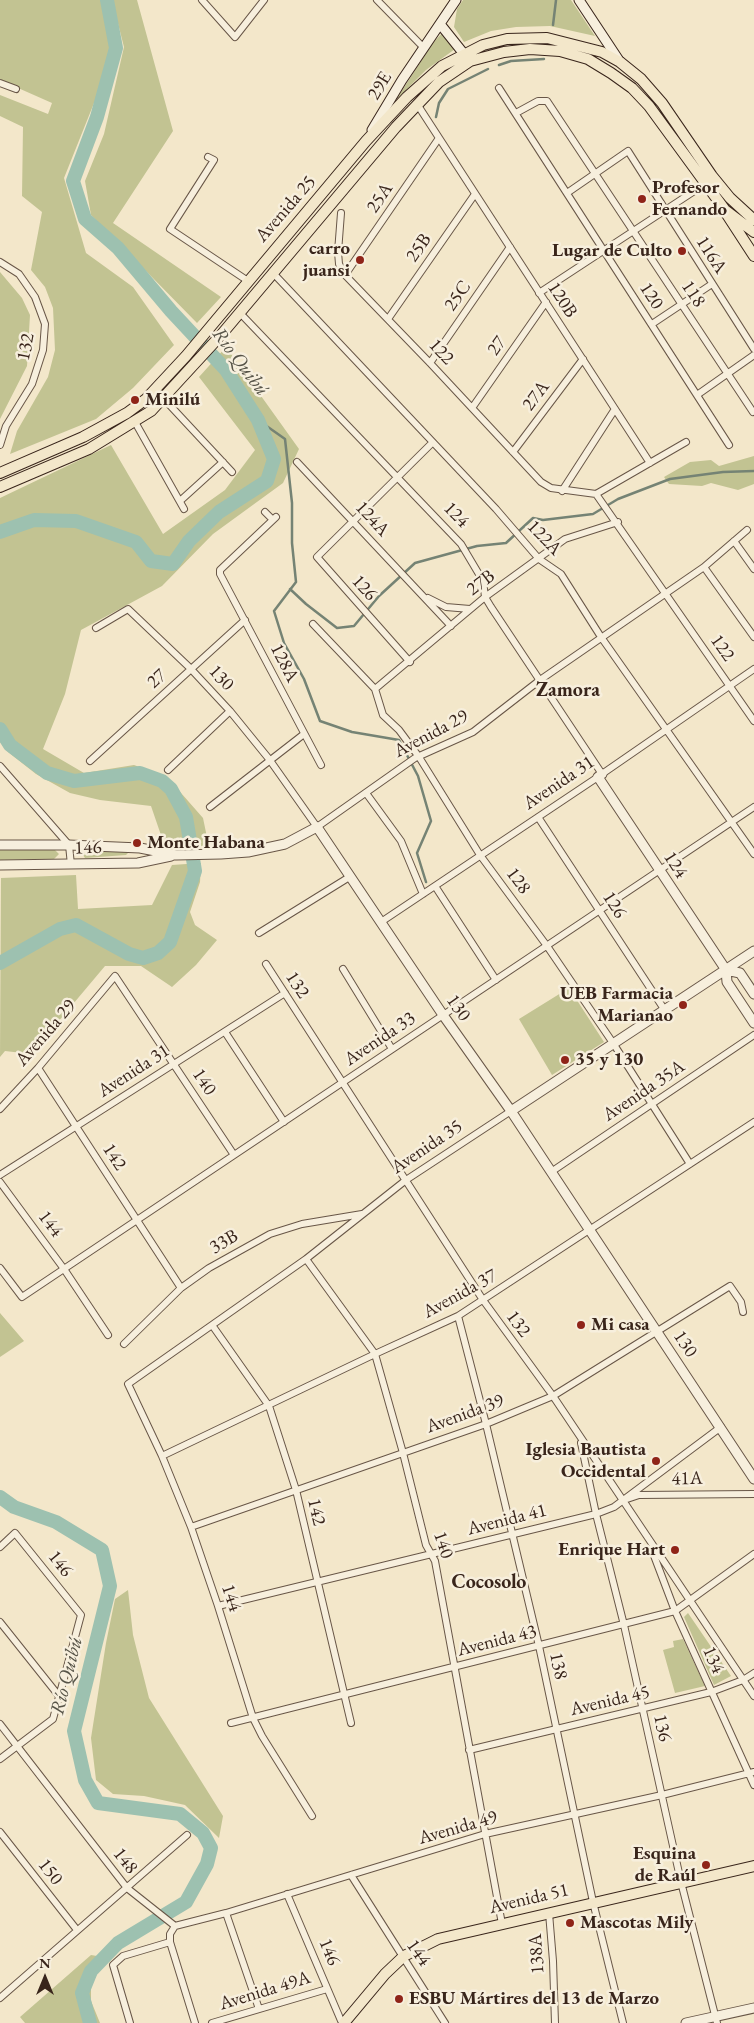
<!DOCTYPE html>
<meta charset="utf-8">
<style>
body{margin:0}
#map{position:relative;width:754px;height:2023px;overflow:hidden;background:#f3e7ca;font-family:"EB Garamond",serif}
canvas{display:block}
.north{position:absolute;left:20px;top:1953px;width:50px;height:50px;-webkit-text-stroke:4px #f7efdd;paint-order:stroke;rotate:0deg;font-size:14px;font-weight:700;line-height:20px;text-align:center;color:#39251b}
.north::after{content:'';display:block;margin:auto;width:18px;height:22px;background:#39251b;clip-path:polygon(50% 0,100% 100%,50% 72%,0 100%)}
</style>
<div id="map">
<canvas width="754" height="2023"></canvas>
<div class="north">N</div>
</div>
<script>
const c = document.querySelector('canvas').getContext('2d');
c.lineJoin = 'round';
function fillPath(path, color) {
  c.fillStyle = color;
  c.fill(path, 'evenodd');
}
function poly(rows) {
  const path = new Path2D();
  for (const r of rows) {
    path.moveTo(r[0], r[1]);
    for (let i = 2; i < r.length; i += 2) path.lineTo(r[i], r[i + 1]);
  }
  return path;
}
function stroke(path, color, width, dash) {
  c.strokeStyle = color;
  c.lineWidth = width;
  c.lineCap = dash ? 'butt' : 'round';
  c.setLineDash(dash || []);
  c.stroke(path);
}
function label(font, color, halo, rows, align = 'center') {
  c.font = font + ' "EB Garamond",serif';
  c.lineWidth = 5;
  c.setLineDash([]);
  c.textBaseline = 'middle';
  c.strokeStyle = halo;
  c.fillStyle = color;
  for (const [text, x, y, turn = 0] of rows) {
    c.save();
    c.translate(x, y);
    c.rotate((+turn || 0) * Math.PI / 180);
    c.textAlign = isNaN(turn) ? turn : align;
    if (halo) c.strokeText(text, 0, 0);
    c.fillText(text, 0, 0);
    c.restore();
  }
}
fillPath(poly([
 [0,0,107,0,116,48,64,178,86,253,133,287,174,345,133,388,96,419,10,454,17,431,48,377,55,350,53,308,45,287,31,270,42,212,22,196,23,127,0,116,0,95,48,114,52,103,0,80],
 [112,0,137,0,173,131,113,223,221,297,197,323,91,215,85,181,104,134,124,47],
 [463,0,571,0,595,36,550,26,516,27,491,31,464,42,454,27,457,9],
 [443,32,455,49,426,70,396,100,432,44],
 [0,272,22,298,30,315,27,366,0,419],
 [226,347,299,449,283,483,213,534,162,586,81,630,65,694,43,749,84,773,134,765,167,777,203,818,209,847,163,841,151,806,100,800,70,793,36,774,8,752,0,742,0,498,111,445,163,534,225,490,255,450,199,377],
 [754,456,754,484,738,490,711,483,702,486,669,484,664,477,690,462,711,460,719,466],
 [54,849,59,854,54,859,0,860,0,850],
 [84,849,130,851,126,855,85,858,81,852],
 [201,863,200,882,190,912,195,925,217,940,196,965,172,987,141,966,105,966,31,1054,5,1051,0,1057,1,878,76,875,78,909,152,905,172,865],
 [569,988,604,1042,552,1075,519,1019],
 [0,1313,24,1341,0,1357],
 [128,1590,133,1635,149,1698,223,1816,219,1838,185,1805,144,1796,113,1794,96,1780,91,1738,106,1643,115,1599],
 [688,1613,731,1676,714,1685,684,1617],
 [683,1639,705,1686,675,1693,663,1650,674,1647,673,1641],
 [91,1955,109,1958,101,1966,91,1986,91,2001,100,2023,25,2023,20,2017]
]), '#c2c392');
stroke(poly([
 [553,25,556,0],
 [499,65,511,61,544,59],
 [436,117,439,103,448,89,488,69],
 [258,420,285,439,292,503,292,543,296,582,274,611,284,643,304,679,320,721,352,732,399,740,418,776,431,821,417,853,426,882],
 [290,589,306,604,337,628,354,626,379,596,415,563,477,546,506,543,533,518,543,520,593,514,618,499,670,479,723,472,754,471]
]), '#758374', 2.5);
stroke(poly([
 [0,532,34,520,76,521,136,542,151,561,173,564,189,541,219,512,267,481,274,459,258,420,226,370,171,311,118,248,85,219,73,181,97,117,116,48,107,0],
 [0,729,10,745,47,773,74,781,140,773,162,781,171,789,186,817,195,871,170,942,158,953,143,958,129,954,76,925,60,929,0,963],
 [0,1497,14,1507,56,1522,102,1550,110,1586,74,1731,85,1780,98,1803,180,1814,203,1833,211,1848,207,1864,186,1902,118,1943,91,1971,82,1993,90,2023]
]), '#9dc1b0', 14);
const minor = poly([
 [202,0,235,37,264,0],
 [377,0,424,48],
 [0,83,16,89],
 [499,88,729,445],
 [417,104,650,463],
 [516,113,538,101,547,101,753,412],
 [208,157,214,160,170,229,248,281],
 [567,193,628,151,754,349],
 [341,213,338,252,339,264,345,275,430,363,541,482,551,488,596,494,686,442],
 [0,262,19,274,35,297,45,324,43,350,32,384,6,426,0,445],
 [273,273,496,509,539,559,561,574,601,637,754,854],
 [345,275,439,138],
 [539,293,705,184],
 [240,313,461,544,483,581,485,597,491,607,602,774,754,669],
 [388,319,475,194],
 [652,324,712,284],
 [430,363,510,247],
 [697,395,754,355],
 [164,399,232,472],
 [472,408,546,302],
 [135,422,184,509],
 [513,452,583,359],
 [297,462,451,626],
 [562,491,615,409],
 [596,494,754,721],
 [180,501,223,462],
 [265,512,273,520],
 [276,517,220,570,220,574,321,765],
 [734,541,754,569],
 [704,567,754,637],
 [428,598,446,607,470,609],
 [313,624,375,689,383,715,399,730,419,757,480,855,547,946,613,1043,690,1164],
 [96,628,128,609,190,668,230,711,269,759,317,827,415,758,473,732,540,680,704,567,747,530],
 [410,662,317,557,432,443],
 [375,689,485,597,565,539,618,522],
 [90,761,245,620],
 [0,766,69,845,71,865],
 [168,770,230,711],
 [366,793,401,841,423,894],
 [210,807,304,734],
 [538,817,664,1009],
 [435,886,496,980],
 [381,922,598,777],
 [259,933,351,876],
 [266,964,483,1300,553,1396,754,1696],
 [343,969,392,1049],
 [225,1032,284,1122],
 [38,1068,181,1288],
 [0,1109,38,1068,115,976,234,1155],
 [551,1172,754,1035],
 [0,1175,285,993],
 [0,1182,64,1269,108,1335],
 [306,1259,375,1354,403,1453,426,1545,435,1561,502,1924],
 [0,1268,22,1297,754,807],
 [458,1316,486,1424,539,1646,593,1902,623,2023],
 [212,1325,269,1406,296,1490,351,1723],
 [124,1344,181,1288,209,1268,270,1234,302,1224,362,1214],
 [581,1443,596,1514,624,1625,681,1882,717,2023],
 [162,1456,375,1354,458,1316,754,1122],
 [627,1499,639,1495,754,1494],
 [191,1527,486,1424,553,1396,730,1286,741,1302,743,1312],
 [0,1547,15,1533,81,1615,53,1719,0,1759],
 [653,1553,675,1611,754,1785],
 [218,1606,596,1514,614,1507,721,1427],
 [0,1622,59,1696],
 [231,1723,675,1611,754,1554],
 [0,1724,127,1888,175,1926],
 [469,1750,711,1692,743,1680,754,1673],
 [312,1816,262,1736,253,1718,218,1606,191,1527,162,1456,128,1384,306,1259,406,1180,511,1111],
 [0,1832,77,1930],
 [351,1875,445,2023],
 [287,1894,342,2023],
 [226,1913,259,2009],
 [549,1913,553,1961,555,2023],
 [175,1926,226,1913,485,1834,662,1795,754,1772],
 [175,1926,170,1934,170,1942,195,2023],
 [0,1998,187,1835],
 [130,2023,113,1965,123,1956,170,1942],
 [212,2023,327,1989]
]);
const tertiary = poly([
 [602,774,598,777,726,970,727,982,754,1023],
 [0,845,69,845,140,848,176,855,221,854,248,852,285,844,317,827,443,1015,511,1111,754,1479],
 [0,865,138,863,171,856],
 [726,970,740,973,754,994],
 [511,1111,754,951],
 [686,2023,754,2008]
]);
const secondary = poly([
 [579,0,620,62],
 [440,24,468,59],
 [372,130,402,80,456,0]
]);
const primary = poly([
 [726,213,754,256],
 [0,473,83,437,127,413,146,399,186,356,366,141,407,97,442,66,483,45,507,39,547,38,602,52,620,62,641,79,662,103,712,176,730,198,754,220],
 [0,487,89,449,151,411,221,335,396,127,439,82,470,61,504,52,530,49,560,51,588,59,611,73,632,88,649,106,725,210,754,232],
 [344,2023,385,1974,404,1956,438,1939,754,1866]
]);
stroke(minor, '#685647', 8);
stroke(tertiary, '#685647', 11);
stroke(secondary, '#39251b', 11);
stroke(primary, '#39251b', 12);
stroke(minor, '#f7efdd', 6);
stroke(tertiary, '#f7efdd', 9);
stroke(secondary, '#f7efdd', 9);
stroke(primary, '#f3e7ca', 10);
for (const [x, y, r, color] of [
 [642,199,5,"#8f2418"],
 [682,251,5,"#8f2418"],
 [360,260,5,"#8f2418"],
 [135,400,5,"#8f2418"],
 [137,843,5,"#8f2418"],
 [683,1005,5,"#8f2418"],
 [565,1060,5,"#8f2418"],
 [581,1325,5,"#8f2418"],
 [656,1461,5,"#8f2418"],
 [675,1550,5,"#8f2418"],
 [706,1865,5,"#8f2418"],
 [570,1923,5,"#8f2418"],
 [399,1999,5,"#8f2418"]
]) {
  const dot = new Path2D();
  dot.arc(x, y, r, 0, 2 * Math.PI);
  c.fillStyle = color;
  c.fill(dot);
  stroke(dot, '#f7efdd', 2);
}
label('19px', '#39251b', '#f7efdd', [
 ["29E",380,86,-59],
 ["25A",380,198,-56],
 ["Avenida 25",286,209,-49],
 ["25B",419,248,-55],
 ["116A",711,255,57],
 ["118",693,294,56],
 ["25C",458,296,-55],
 ["120",651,296,57],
 ["120B",562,300,57],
 ["27",497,346,-55],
 ["132",26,347,-79],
 ["122",441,352,47],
 ["27A",536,396,-53],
 ["124",456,515,46],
 ["124A",372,519,47],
 ["122A",544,538,46],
 ["27B",481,583,-37],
 ["126",364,588,47],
 ["122",722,648,55],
 ["128A",284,663,63],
 ["130",221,678,47],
 ["27",157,679,-43],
 ["Avenida 29",431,734,-28],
 ["Avenida 31",559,783,-34],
 ["146",88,848,-2],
 ["124",675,865,57],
 ["128",518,881,54],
 ["126",614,905,57],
 ["132",297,985,57],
 ["130",458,1008,55],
 ["Avenida 29",46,1033,-49],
 ["Avenida 33",380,1039,-34],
 ["Avenida 31",134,1071,-33],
 ["140",204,1082,56],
 ["Avenida 35A",644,1091,-34],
 ["Avenida 35",427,1147,-34],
 ["142",114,1157,57],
 ["144",50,1224,53],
 ["33B",224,1242,-29],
 ["Avenida 37",460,1294,-29],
 ["132",518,1324,54],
 ["130",685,1344,56],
 ["Avenida 39",465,1414,-20],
 ["41A",687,1479,-1],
 ["142",316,1512,77],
 ["Avenida 41",507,1520,-14],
 ["140",443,1545,71],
 ["146",60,1564,51],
 ["144",231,1598,72],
 ["Avenida 43",497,1641,-14],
 ["134",713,1660,66],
 ["138",558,1666,78],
 ["Avenida 45",610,1701,-13],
 ["136",662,1728,77],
 ["Avenida 49",458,1828,-16],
 ["148",125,1861,52],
 ["150",50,1872,52],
 ["Avenida 51",529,1899,-13],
 ["146",329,1952,67],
 ["144",418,1953,55],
 ["138A",537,1954,-94],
 ["Avenida 49A",265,1991,-17]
]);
label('bold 19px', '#39251b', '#f7efdd', [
 ["Profesor",652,188],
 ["Fernando",652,210],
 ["carro",350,249,"right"],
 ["juansi",350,271,"right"],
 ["Lugar de Culto",672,251,"right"],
 ["Minilú",145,400],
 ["Monte Habana",147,843],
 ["UEB Farmacia",673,994,"right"],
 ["Marianao",673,1016,"right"],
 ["35 y 130",575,1060],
 ["Mi casa",591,1325],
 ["Iglesia Bautista",646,1450,"right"],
 ["Occidental",646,1472,"right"],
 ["Enrique Hart",665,1550,"right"],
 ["Esquina",696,1854,"right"],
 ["de Raúl",696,1876,"right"],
 ["Mascotas Mily",580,1923],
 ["ESBU Mártires del 13 de Marzo",409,1999]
], 'left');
label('italic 20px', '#575448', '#f7efdd', [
 ["Río Quibú",240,362,53],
 ["Río Quibú",67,1676,-76]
]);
label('bold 20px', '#39251b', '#f7efdd', [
 ["Zamora",568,691],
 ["Cocosolo",489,1583]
]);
</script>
